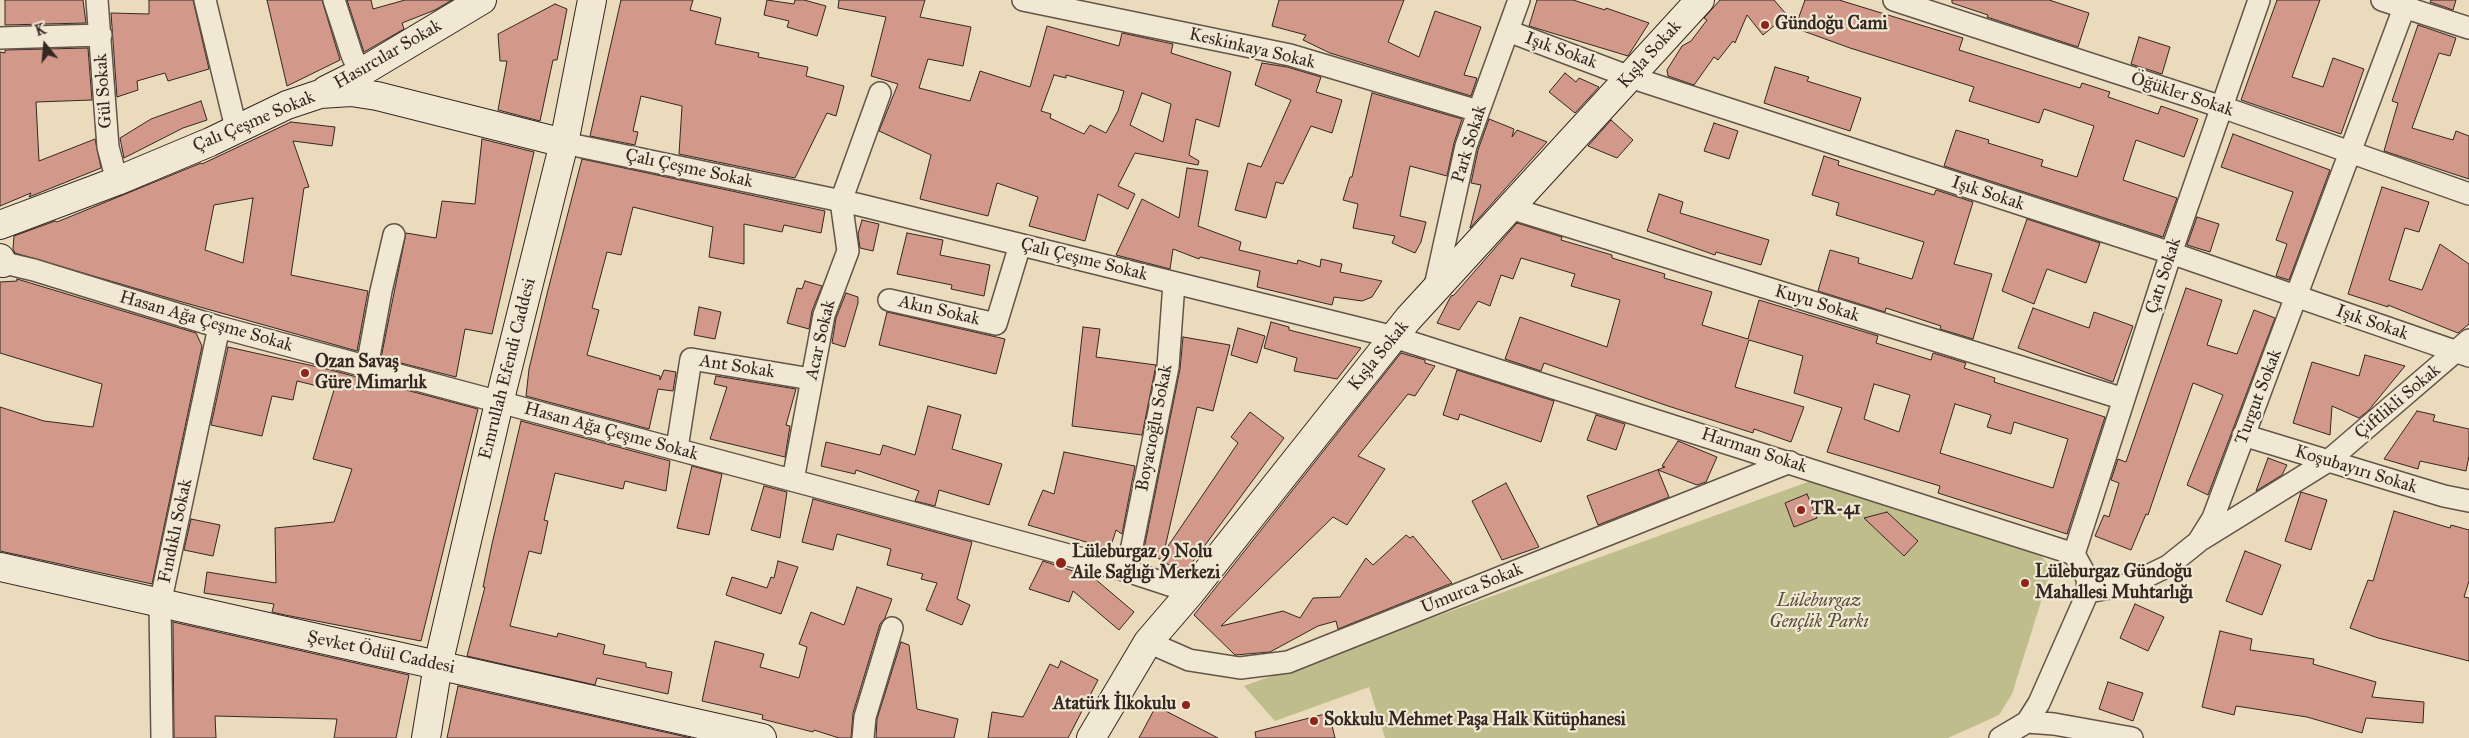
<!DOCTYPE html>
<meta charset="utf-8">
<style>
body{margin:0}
#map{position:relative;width:2469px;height:738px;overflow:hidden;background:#e9dbbc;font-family:"IM FELL Great Primer",serif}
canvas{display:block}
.north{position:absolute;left:20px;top:20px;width:50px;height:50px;-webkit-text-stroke:4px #f1e8d3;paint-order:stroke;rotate:343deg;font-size:14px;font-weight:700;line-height:20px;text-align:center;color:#352722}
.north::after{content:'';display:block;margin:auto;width:18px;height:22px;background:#352722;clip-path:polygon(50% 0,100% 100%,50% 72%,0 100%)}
</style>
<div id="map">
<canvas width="2469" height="738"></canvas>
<div class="north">K</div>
</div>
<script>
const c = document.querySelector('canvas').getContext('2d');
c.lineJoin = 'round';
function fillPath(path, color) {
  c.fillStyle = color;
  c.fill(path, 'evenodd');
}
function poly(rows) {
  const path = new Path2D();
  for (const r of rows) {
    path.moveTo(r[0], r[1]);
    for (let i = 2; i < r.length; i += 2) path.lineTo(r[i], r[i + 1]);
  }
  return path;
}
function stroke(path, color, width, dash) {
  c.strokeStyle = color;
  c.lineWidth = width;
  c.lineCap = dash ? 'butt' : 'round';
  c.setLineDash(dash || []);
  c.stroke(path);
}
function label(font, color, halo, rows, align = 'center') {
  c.font = font + ' "IM FELL Great Primer",serif';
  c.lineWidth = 4.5;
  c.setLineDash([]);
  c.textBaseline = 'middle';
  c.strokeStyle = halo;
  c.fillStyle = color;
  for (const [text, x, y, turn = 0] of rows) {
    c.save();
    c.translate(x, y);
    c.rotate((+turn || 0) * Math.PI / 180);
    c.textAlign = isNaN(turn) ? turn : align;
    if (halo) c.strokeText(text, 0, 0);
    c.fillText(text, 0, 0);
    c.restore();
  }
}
fillPath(poly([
 [1816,479,2037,549,2051,570,2012,694,1999,715,1948,738,1385,738,1369,687,1275,721,1244,686]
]), '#bfbd8b');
const building = poly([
 [5,0,83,0,86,23,5,25,5,0],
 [149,0,193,0,209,69,168,81,165,73,137,81,138,90,117,97,111,13,149,14,149,0],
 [267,0,322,0,340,60,287,86,267,0],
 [347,0,371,0,373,9,405,0,452,0,435,10,402,23,404,29,364,52,347,0],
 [621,0,693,0,690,10,721,18,715,44,759,53,758,57,808,67,806,76,844,86,836,116,827,113,795,178,679,154,682,106,641,96,633,131,638,132,635,145,590,136,621,0],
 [767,0,794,4,795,0,804,0,826,6,817,36,787,27,789,21,764,15,767,0],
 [839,0,925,0,920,17,971,27,963,66,928,59,919,88,970,101,980,71,1030,87,1047,26,1119,46,1122,33,1173,44,1171,53,1231,72,1219,127,1196,119,1189,155,1199,161,1198,165,1135,153,1118,186,1135,194,1128,209,1098,194,1085,241,1029,226,1038,197,997,183,988,216,920,199,931,155,879,131,898,84,871,76,886,17,838,8,839,0],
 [1054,75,1066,78,1066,75,1124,91,1118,111,1106,133,1090,125,1084,134,1050,118,1051,114,1041,111,1054,75],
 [1142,93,1171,104,1163,142,1130,125,1142,93],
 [1279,0,1404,0,1388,42,1419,57,1435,11,1481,27,1464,75,1477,78,1471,96,1330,53,1303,40,1306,35,1272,26,1279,0],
 [1537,0,1573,0,1605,10,1606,8,1649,23,1628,56,1529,26,1537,0],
 [1720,0,1774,0,1787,15,1763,35,1747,15,1735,43,1733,41,1718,60,1714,57,1694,85,1668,76,1667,70,1682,46,1691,41,1707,20,1704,18,1720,0],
 [1805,0,1839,0,1963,38,1959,50,2080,88,2082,83,2110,92,2108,97,2158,114,2161,106,2198,119,2184,157,2136,140,2123,180,2177,198,2163,237,1944,166,1956,130,1989,140,1988,143,2043,160,2041,166,2077,177,2094,126,2044,109,2039,123,1969,101,1974,87,1850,48,1795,28,1805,0],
 [1952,0,2049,0,2089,13,2078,47,1987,17,1988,15,1952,3,1952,0],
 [2277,0,2320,0,2292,77,2323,87,2333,58,2364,69,2341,134,2241,100,2277,0],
 [2431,0,2456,0,2453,10,2430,2,2431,0],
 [555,4,567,9,557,60,553,60,540,121,498,110,507,61,500,61,498,34,555,4],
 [2418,25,2456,38,2450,56,2439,53,2412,128,2453,140,2456,131,2469,136,2469,179,2384,151,2398,103,2392,101,2418,25],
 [2139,37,2170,47,2162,74,2131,64,2139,37],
 [88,48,92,100,36,102,39,161,95,139,101,168,29,197,31,193,0,206,0,52,5,53,5,50,88,48],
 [1262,63,1287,67,1321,77,1316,92,1342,100,1332,133,1311,126,1283,184,1276,182,1266,218,1235,210,1248,163,1261,167,1291,100,1255,85,1262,63],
 [1775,67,1809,77,1807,81,1861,98,1850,131,1764,103,1775,67],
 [1565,73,1576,82,1579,78,1599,87,1575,113,1549,92,1565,73],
 [1372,93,1462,119,1454,143,1447,176,1410,166,1400,216,1426,222,1421,242,1415,253,1392,243,1395,236,1353,228,1358,204,1343,200,1350,177,1352,177,1372,93],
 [201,101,207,120,183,128,124,158,120,138,151,119,201,101],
 [1489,119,1514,129,1512,137,1517,130,1547,142,1470,228,1481,185,1471,183,1478,150,1489,119],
 [1611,120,1633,140,1617,158,1588,146,1611,120],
 [291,122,335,127,332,146,293,141,309,187,304,188,291,275,368,291,357,351,182,302,15,253,13,249,14,236,55,221,57,222,201,163,202,164,291,122],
 [253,198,243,263,205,250,214,205,253,198],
 [1714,123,1738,131,1729,159,1704,151,1714,123],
 [2233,134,2330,170,2289,280,2276,276,2287,244,2276,240,2293,192,2221,167,2233,134],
 [482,139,534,152,492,334,465,329,456,377,381,358,406,233,436,238,442,201,475,204,482,139],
 [1824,156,1839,161,1838,165,1934,195,1936,190,1973,202,1954,264,1992,274,1973,339,1940,329,1941,326,1886,308,1885,312,1818,291,1830,250,1859,258,1858,263,1912,279,1924,242,1836,215,1839,203,1812,195,1824,156],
 [582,159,825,211,821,233,784,225,782,232,744,224,744,264,709,257,713,227,633,207,621,255,607,252,592,308,599,310,587,355,660,376,660,380,664,370,676,372,673,391,658,389,649,429,526,396,529,369,548,290,582,159],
 [1187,168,1208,171,1198,226,1241,242,1239,250,1297,264,1298,260,1320,267,1321,259,1342,264,1340,272,1382,281,1372,297,1362,301,1334,297,1332,305,1257,287,1260,271,1200,257,1199,259,1173,249,1170,269,1116,255,1142,199,1179,218,1187,168],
 [2382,187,2429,202,2419,232,2405,228,2389,280,2422,290,2440,244,2469,264,2469,324,2458,333,2388,305,2388,307,2348,294,2382,187],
 [1659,194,1683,202,1680,213,1769,240,1761,265,1716,252,1715,255,1647,231,1659,194],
 [2197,217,2219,224,2210,252,2187,245,2197,217],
 [2027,219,2100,243,2086,283,2047,269,2034,304,2002,291,2027,219],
 [862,220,879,224,873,251,860,248,858,234,862,220],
 [1517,223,1562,237,1561,240,1612,255,1612,258,1665,274,1664,278,1712,292,1702,325,1748,339,1759,300,1878,336,1876,343,1931,360,1933,353,1966,363,1964,368,1995,378,1994,382,2105,417,2067,534,1938,493,1940,486,1827,452,1842,408,1794,393,1803,356,1749,340,1735,387,1804,407,1791,442,1754,429,1753,433,1668,406,1544,363,1541,371,1505,359,1520,317,1607,347,1620,300,1571,286,1575,274,1521,258,1513,279,1501,275,1490,306,1478,301,1459,330,1437,323,1451,296,1454,295,1517,223],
 [1874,384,1910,395,1899,432,1864,419,1874,384],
 [1955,404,1991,415,1987,427,2011,434,2014,422,2068,439,2053,488,1940,453,1955,404],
 [907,233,943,240,940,255,990,265,984,296,951,289,952,285,897,274,907,233],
 [17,279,196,333,202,346,152,584,0,551,0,407,44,421,93,427,102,384,0,353,0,282,17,281,17,279],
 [805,281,822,286,812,311,809,329,787,323,797,288,802,289,805,281],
 [2186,288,2222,300,2207,345,2237,354,2254,310,2275,318,2208,495,2187,485,2223,395,2193,383,2148,515,2146,514,2131,550,2095,536,2104,515,2109,517,2119,483,2111,480,2118,459,2126,462,2186,288],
 [846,293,858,297,858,303,845,347,832,343,836,318,846,293],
 [699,307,721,312,715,339,694,335,699,307],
 [2033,308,2089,328,2094,312,2133,326,2113,382,2018,348,2033,308],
 [887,312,1005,339,996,374,879,345,887,312],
 [1271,322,1289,327,1289,330,1361,348,1337,379,1294,371,1297,358,1264,348,1271,322],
 [1083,327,1100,329,1096,357,1156,365,1142,435,1072,426,1083,327],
 [1238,328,1265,336,1257,363,1231,355,1238,328],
 [1183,337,1230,345,1213,411,1197,407,1164,552,1238,443,1231,437,1250,412,1284,438,1186,571,1167,564,1144,549,1180,369,1183,337],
 [228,347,327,369,478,409,421,641,285,615,272,612,274,604,204,593,207,572,276,583,275,528,334,522,352,469,313,459,334,390,297,381,293,400,272,396,262,436,211,425,228,347],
 [1401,353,1425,360,1425,363,1435,366,1415,396,1408,394,1358,456,1385,469,1347,525,1333,517,1221,626,1283,611,1300,618,1313,598,1340,597,1366,558,1373,565,1406,535,1410,538,1413,536,1452,583,1338,629,1336,621,1318,626,1270,652,1235,655,1194,615,1401,353],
 [2365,355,2405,366,2368,411,2359,418,2332,406,2330,435,2293,423,2312,362,2359,376,2365,355],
 [1457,370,1554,401,1541,442,1460,414,1458,420,1443,415,1457,370],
 [716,376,796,389,786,425,790,426,785,457,710,439,727,387,714,384,716,376],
 [928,406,961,415,952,449,1002,464,989,505,939,490,935,506,915,501,919,491,856,470,855,474,821,466,826,442,880,455,883,445,915,455,928,406],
 [2417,411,2435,415,2433,421,2469,429,2469,456,2466,471,2420,461,2418,469,2384,459,2417,411],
 [1596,415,1625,424,1616,450,1587,440,1596,415],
 [521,421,670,461,666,491,625,481,623,489,555,473,544,520,548,521,541,554,529,551,510,626,557,637,558,633,605,645,603,654,646,663,646,667,672,672,668,694,597,678,595,685,467,656,485,587,483,587,492,544,521,421],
 [1678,441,1717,457,1706,482,1697,485,1658,470,1669,497,1598,525,1587,496,1665,467,1662,466,1678,441],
 [1064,452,1135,466,1122,534,1116,530,1110,549,1028,525,1043,490,1054,494,1064,452],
 [2268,458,2287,465,2282,475,2256,491,2268,458],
 [692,466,722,474,709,535,677,528,692,466],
 [1506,483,1539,547,1502,560,1472,501,1506,483],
 [764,486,787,492,780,538,751,530,764,486],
 [2301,492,2327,500,2311,550,2285,541,2301,492],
 [1807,494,1817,518,1794,527,1785,503,1807,494],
 [813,499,972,542,957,599,970,605,962,625,926,610,937,583,921,579,923,574,887,565,891,549,837,534,833,550,802,542,813,499],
 [2394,511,2450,528,2451,525,2469,530,2469,581,2464,597,2469,598,2469,661,2378,638,2350,628,2368,580,2373,581,2394,511],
 [1887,512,1918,541,1904,556,1864,518,1887,512],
 [191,519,220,525,213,556,184,550,191,519],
 [2245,551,2281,565,2262,615,2226,601,2245,551],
 [778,561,798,567,781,614,726,595,732,577,767,588,771,577,774,578,778,561],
 [1043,561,1094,578,1134,612,1119,630,1073,591,1069,602,1029,589,1043,561],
 [857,587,892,599,885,618,880,624,853,713,851,738,839,738,814,730,813,732,762,719,763,715,702,701,715,641,764,654,760,667,799,678,807,647,799,644,811,612,844,625,857,587],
 [2135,604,2164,617,2148,651,2120,638,2135,604],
 [173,622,409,675,396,738,334,738,337,719,215,716,216,738,174,738,173,622],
 [2220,631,2252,639,2250,650,2314,659,2313,664,2376,682,2372,697,2424,702,2423,723,2366,718,2362,733,2307,717,2236,706,2234,715,2202,707,2220,631],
 [901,642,909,645,917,709,958,719,954,738,876,738,877,719,901,642],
 [1061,661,1098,680,1068,738,988,738,992,712,1023,717,1050,664,1058,668,1061,661],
 [2108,682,2143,693,2133,721,2099,709,2108,682],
 [458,686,691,738,447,738,458,686],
 [1156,706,1218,738,1139,738,1156,706],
 [1329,713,1335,738,1256,738,1255,732,1329,713]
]);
fillPath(building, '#d2998a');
stroke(building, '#352722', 1);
const street = poly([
 [97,0,108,147,117,181],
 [205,0,236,128],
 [334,0,352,55,360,73],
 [1023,0,1290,55,1478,111],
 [1894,0,2222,107,2469,194],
 [2382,0,2469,28],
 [1508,31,1630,77,2171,253,2469,356],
 [0,38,101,35],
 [564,143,856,204,1394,337,2074,554,2087,578,2088,592,2039,703,2027,722,2000,738],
 [1510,208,2124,399],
 [0,262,34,270,219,327,851,496,1127,571,1191,592],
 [1434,291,1466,146,1519,0],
 [889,300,996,324,1020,245],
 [367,367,381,291,394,235],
 [2243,435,2444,496,2469,501],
 [677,448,691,359,811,379],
 [793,480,824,315,848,251,841,201,880,93],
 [2202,539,2328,461,2469,340],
 [2074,554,2171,253,2259,0],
 [1127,571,1168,367,1174,283],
 [2088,592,2131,584,2168,566,2198,542,2213,518,2407,0],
 [1148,642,1189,660,1240,668,1288,662,1790,462],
 [2027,722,2054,724,2132,738],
 [162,738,160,604,219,327],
 [863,738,865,717,892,628]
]);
const secondary = poly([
 [326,90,360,73,482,0],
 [0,225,117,181,210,142,287,105,320,94,351,92,377,96,564,143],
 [0,258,3,263],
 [0,567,762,738],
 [426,738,438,665,499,403,564,143,592,0],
 [1091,738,1148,642,1191,592,1408,319,1700,0]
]);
stroke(street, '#625448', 24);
stroke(secondary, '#352722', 30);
stroke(street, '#f1e8d3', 21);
stroke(secondary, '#f1e8d3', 28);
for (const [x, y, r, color] of [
 [1765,25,5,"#8f2418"],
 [305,373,5,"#8f2418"],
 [1801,510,5,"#8f2418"],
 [1061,563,6,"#8f2418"],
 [2025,583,5,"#8f2418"],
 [1186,705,5,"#8f2418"],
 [1314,721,5,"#8f2418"]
]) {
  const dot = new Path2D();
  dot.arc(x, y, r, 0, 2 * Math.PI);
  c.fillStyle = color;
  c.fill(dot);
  stroke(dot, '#f1e8d3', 2);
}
label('bold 18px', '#352722', '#f1e8d3', [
 ["Gündoğu Cami",1775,25],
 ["Ozan Savaş",315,363],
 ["Güre Mimarlık",315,384],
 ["TR-41",1811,510],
 ["Lüleburgaz 9 Nolu",1072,553],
 ["Aile Sağlığı Merkezi",1072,574],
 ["Lüleburgaz Gündoğu",2035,573],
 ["Mahallesi Muhtarlığı",2035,594],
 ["Atatürk İlkokulu",1176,705,"right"],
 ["Sokkulu Mehmet Paşa Halk Kütüphanesi",1324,721]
], 'left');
label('18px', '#352722', '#f1e8d3', [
 ["Keskinkaya Sokak",1252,49,13],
 ["Işık Sokak",1561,51,20],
 ["Hasırcılar Sokak",388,55,-30],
 ["Kışla Sokak",1650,55,-48],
 ["Gül Sokak",104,91,-94],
 ["Öğükler Sokak",2182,95,18],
 ["Çalı Çeşme Sokak",254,122,-23],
 ["Park Sokak",1470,144,-73],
 ["Çalı Çeşme Sokak",689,169,12],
 ["Işık Sokak",1988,194,18],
 ["Çalı Çeşme Sokak",1084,260,14],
 ["Çatı Sokak",2164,276,-72],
 ["Kuyu Sokak",1817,304,17],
 ["Akın Sokak",939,311,13],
 ["Hasan Ağa Çeşme Sokak",206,322,16],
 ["Işık Sokak",2372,323,19],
 ["Acar Sokak",821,340,-77],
 ["Kışla Sokak",1379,356,-51],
 ["Ant Sokak",737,367,9],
 ["Emrullah Efendi Caddesi",508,369,-76],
 ["Turgut Sokak",2259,397,-69],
 ["Çiftlikli Sokak",2398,402,-40],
 ["Boyacıoğlu Sokak",1155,428,-79],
 ["Hasan Ağa Çeşme Sokak",611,432,15],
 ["Harman Sokak",1754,451,18],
 ["Koşubayırı Sokak",2356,470,17],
 ["Fındıklı Sokak",176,531,-78],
 ["Umurca Sokak",1472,589,-22],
 ["Şevket Ödül Caddesi",381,653,12]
]);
label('italic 18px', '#584c3c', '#f1e8d3', [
 ["Lüleburgaz",1819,602],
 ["Gençlik Parkı",1819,623]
]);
</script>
